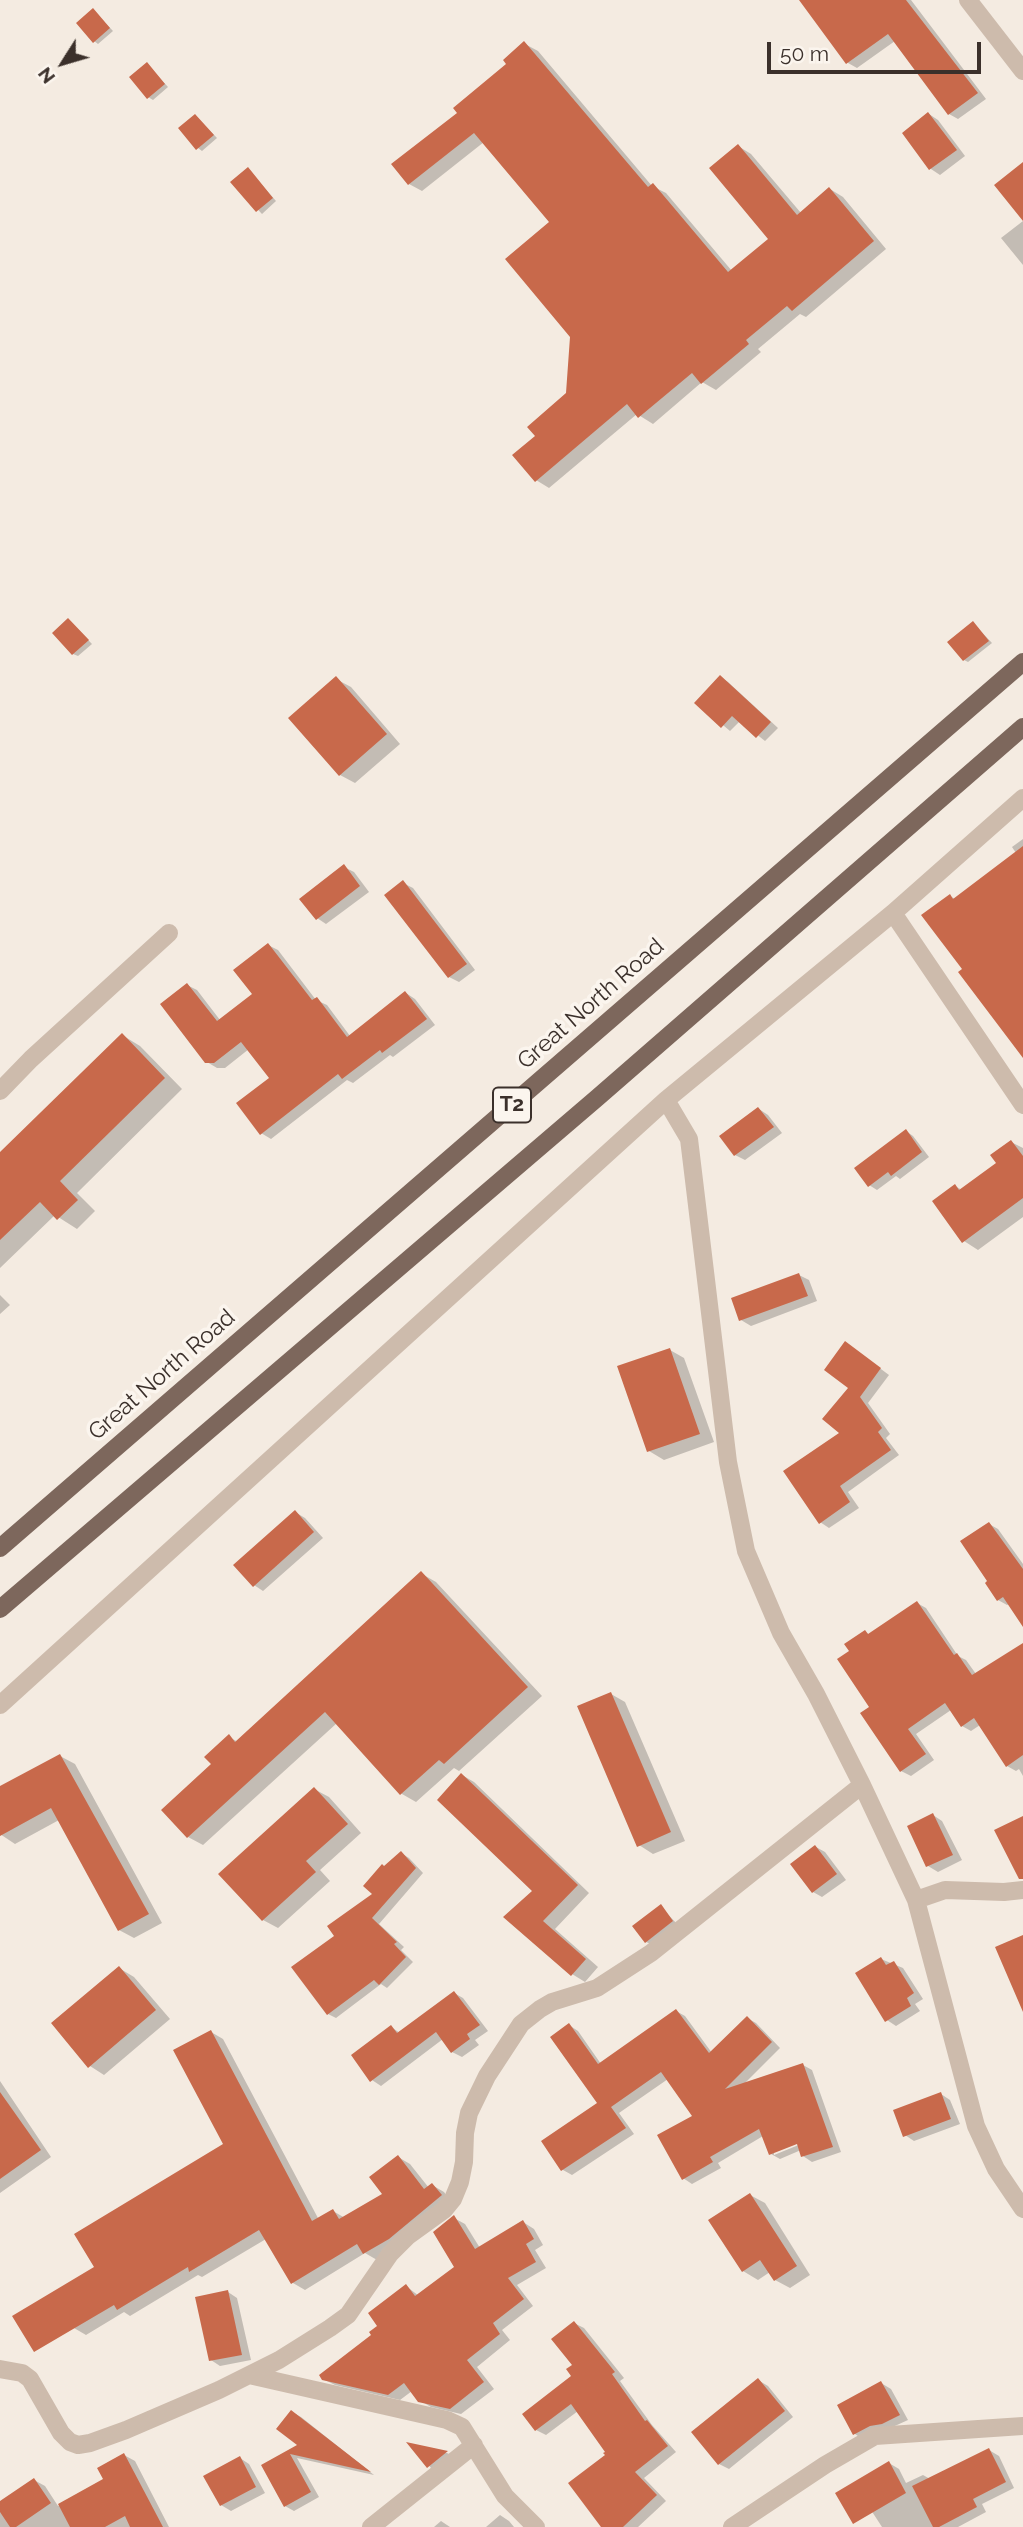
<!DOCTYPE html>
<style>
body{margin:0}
#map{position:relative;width:1023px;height:2527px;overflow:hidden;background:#f4ebe1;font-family:Raleway,sans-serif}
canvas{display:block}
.north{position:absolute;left:28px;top:28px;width:70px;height:70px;-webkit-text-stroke:5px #fbf5ee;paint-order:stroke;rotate:233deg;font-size:19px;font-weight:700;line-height:28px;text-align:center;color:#3b302b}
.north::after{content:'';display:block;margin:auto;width:24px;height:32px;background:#3b302b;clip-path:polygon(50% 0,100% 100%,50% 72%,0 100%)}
.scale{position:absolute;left:767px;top:42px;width:214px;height:32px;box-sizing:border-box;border:4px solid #3b302b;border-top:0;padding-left:9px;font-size:21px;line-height:24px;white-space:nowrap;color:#3b302b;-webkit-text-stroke:5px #fbf5ee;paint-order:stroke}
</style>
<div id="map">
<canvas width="1023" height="2527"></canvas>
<div class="north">N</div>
<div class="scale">50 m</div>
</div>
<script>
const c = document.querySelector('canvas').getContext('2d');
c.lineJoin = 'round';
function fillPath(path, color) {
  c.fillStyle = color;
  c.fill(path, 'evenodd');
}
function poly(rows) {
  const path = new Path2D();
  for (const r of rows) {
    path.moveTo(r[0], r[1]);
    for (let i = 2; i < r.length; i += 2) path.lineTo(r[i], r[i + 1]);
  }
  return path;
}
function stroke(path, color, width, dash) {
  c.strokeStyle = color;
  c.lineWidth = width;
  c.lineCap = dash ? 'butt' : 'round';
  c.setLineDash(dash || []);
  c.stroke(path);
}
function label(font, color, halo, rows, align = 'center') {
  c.font = font + ' Raleway,sans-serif';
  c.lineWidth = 7;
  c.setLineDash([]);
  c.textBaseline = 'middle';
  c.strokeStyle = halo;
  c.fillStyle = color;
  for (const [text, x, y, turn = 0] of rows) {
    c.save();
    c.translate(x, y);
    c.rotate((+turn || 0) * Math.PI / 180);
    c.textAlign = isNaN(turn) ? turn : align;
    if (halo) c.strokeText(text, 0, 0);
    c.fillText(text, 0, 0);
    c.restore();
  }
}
fillPath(poly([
 [813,0,911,0,986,99,958,119,949,114,895,41,857,68,848,63,805,5],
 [93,10,113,31,98,44,94,41],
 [525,44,538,51,652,186,666,193,732,271,771,239,738,146,751,154,801,213,830,189,843,197,886,249,806,317,800,314,758,349,761,352,716,390,702,382,653,424,637,414,549,488,536,480,537,437,567,394,572,336,551,222,484,142,422,191,409,184,459,113,508,64],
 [147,64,168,87,153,100,148,97],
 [929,114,938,120,965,156,940,175,931,169,904,133],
 [196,116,217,138,202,151,198,148],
 [248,169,276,201,262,214,232,182],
 [1023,221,1023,265,1001,238],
 [69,620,92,644,78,656,73,654],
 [973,623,992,643,968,662,964,660],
 [720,677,728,682,778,728,765,741,740,721,730,731,697,703],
 [336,679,351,687,400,744,355,783,340,775,291,718],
 [1023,839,1023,1050,965,970,950,896,955,899,1016,853,1012,847],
 [344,867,354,872,369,892,326,924,317,918],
 [403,883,413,888,475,970,459,982,449,977],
 [268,945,278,950,316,1000,327,1005,350,1036,406,993,415,999,435,1025,393,1057,390,1055,353,1083,347,1080,271,1139,261,1133,271,1078,249,1049,225,1068,217,1068,207,1062,187,985,197,990,220,1020,254,995],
 [122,1035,140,1046,182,1089,77,1193,95,1211,77,1229,55,1215,0,1268,0,1155],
 [759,1109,768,1115,782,1133,745,1160,735,1155],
 [906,1131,913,1136,929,1157,900,1179,896,1176,877,1190,869,1185],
 [1011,1142,1023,1148,1023,1217,978,1250,964,1241,955,1186,962,1190,998,1163],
 [799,1275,809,1280,817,1301,751,1326,741,1320],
 [0,1295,10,1305,0,1314],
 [846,1343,889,1375,868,1403,890,1434,886,1438,899,1455,848,1492,859,1508,829,1528,820,1522,851,1388],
 [670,1350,684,1358,714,1442,664,1460,649,1451],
 [295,1512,305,1518,323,1538,263,1591,254,1585],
 [989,1524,998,1529,1023,1564,1023,1624,1009,1604,1007,1605,998,1600],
 [422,1574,436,1582,542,1696,459,1771,454,1768,416,1802,402,1794,337,1723,203,1845,188,1837,163,1810,213,1764,229,1737,238,1742],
 [917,1603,926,1608,958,1656,966,1660,976,1674,1023,1645,1023,1776,1019,1769,1016,1771,1007,1766,980,1725,971,1731,962,1726,951,1710,916,1734,934,1760,911,1776,901,1771,872,1707,851,1651,865,1632,870,1635],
 [611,1694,625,1702,685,1841,653,1854,639,1845],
 [60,1756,75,1764,162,1923,134,1938,119,1930,59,1820,15,1844,0,1834,0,1788],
 [462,1775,474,1782,589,1893,555,1929,598,1967,585,1982,572,1974,505,1917,534,1891],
 [314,1789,329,1797,361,1833,320,1870,330,1881,278,1928,263,1920],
 [933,1815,942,1821,962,1860,938,1872,928,1866,909,1827],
 [816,1847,825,1852,846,1880,822,1897,813,1892],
 [401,1853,409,1858,423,1873,379,1924,404,1947,401,1950,413,1962,387,1988,381,1984,336,2018,328,2014,336,1936,375,1894,385,1868],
 [661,1907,677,1924,651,1944,646,1942],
 [881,1959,903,1968,923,1999,915,2004,920,2011,896,2026,887,2020],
 [119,1968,134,1977,170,2019,104,2075,90,2066],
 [454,1993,463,1998,488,2031,475,2040,479,2045,462,2057,452,2052,443,2039,381,2086,372,2080,391,2027,400,2033],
 [676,2011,685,2016,712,2053,747,2018,756,2023,780,2048,743,2085,803,2065,812,2070,841,2152,812,2162,803,2156,801,2150,780,2159,771,2154,763,2136,718,2163,721,2168,692,2184,683,2178,694,2117,668,2079,619,2113,634,2134,572,2175,563,2170,543,2141,600,2103,569,2025,578,2031,601,2064],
 [805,2139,806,2142,774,2155,774,2151],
 [211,2032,223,2039,319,2220,333,2211,345,2218,385,2194,398,2157,410,2164,429,2188,432,2185,444,2192,452,2203,377,2260,365,2253,305,2290,293,2283,266,2239,202,2277,198,2275,130,2316,124,2312,86,2335,74,2328,96,2267,225,2145],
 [0,2081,51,2157,0,2193],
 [941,2094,950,2100,960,2124,914,2141,905,2135],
 [750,2195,765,2203,810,2275,790,2288,775,2280,770,2272,758,2280,743,2271,711,2220],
 [454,2218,465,2224,480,2248,523,2222,534,2229,543,2245,535,2250,546,2268,517,2285,533,2306,502,2330,510,2340,477,2367,494,2389,461,2414,431,2407,419,2400,412,2391,400,2400,335,2385,323,2379,374,2336,406,2286,419,2296,456,2268],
 [228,2292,237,2298,251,2360,220,2366,211,2360],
 [574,2323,584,2328,624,2378,620,2381,652,2425,676,2452,644,2478,666,2501,638,2527,602,2527,607,2452,578,2411,546,2435,536,2430,574,2377],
 [758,2380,768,2386,793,2417,729,2469,719,2464],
 [881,2383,891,2389,908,2420,864,2440,855,2434,839,2406],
 [292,2412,301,2417,374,2475,297,2458,319,2497,294,2511,285,2506,263,2466,300,2445],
 [411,2445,447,2453,451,2455,432,2469],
 [989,2450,999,2456,1014,2488,982,2504,986,2512,958,2527,882,2527,854,2484,889,2463,899,2469,906,2483,923,2475,930,2479],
 [124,2455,135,2461,169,2527,0,2527,0,2503,34,2480,45,2486,58,2506,105,2480],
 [240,2458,249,2464,265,2493,231,2511,221,2505],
 [500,2515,509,2521,514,2527,486,2527],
 [441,2521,450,2527,451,2527,434,2527]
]), '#0003');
fillPath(poly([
 [799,0,906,0,978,93,948,115,888,34,846,64],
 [93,8,110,28,93,43,76,23],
 [524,41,648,187,653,183,728,272,768,239,709,168,738,144,797,215,829,187,874,241,792,311,787,306,746,340,749,344,701,384,692,373,638,418,627,404,535,482,512,455,535,436,527,427,566,393,570,337,505,259,549,222,474,133,408,185,391,164,457,113,453,108,506,64,503,60],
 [147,62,165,84,147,99,129,77],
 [928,112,957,150,929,170,902,133],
 [195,114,214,135,196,150,178,128],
 [1023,162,1023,221,994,185],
 [248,167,273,198,256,212,230,182],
 [68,618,89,640,72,655,52,633],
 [973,621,989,641,963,661,947,642],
 [720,675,771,722,756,738,732,716,721,728,694,703],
 [336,676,387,734,339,776,288,718],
 [1023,846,1023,1058,958,972,962,969,921,915,950,894,953,899],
 [344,864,360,886,316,920,299,899],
 [403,880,467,964,448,978,384,895],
 [268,943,312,1000,317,997,347,1037,405,991,427,1019,382,1053,380,1050,342,1079,338,1074,260,1135,236,1103,269,1078,241,1042,214,1063,205,1063,160,1004,187,983,217,1021,252,994,233,970],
 [122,1033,165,1078,60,1181,78,1200,57,1220,40,1202,0,1240,0,1152],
 [758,1107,774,1127,734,1156,719,1136],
 [906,1129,922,1152,891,1176,888,1172,868,1187,854,1168],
 [1011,1140,1023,1156,1023,1198,962,1243,932,1201,955,1184,959,1190,996,1163,990,1155],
 [799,1273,808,1296,739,1321,731,1298],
 [845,1341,881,1368,860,1397,882,1428,878,1432,891,1450,840,1486,850,1502,819,1524,783,1471,839,1433,822,1419,848,1388,824,1370],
 [670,1348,700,1434,647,1452,617,1366],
 [295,1510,314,1532,253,1587,233,1565],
 [989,1522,1023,1569,1023,1627,1003,1597,997,1601,985,1583,987,1581,960,1541],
 [421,1571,528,1687,444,1764,439,1760,400,1795,325,1712,187,1838,161,1810,211,1764,204,1757,229,1734,235,1742],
 [917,1601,954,1655,957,1653,972,1675,1023,1643,1023,1755,1006,1767,974,1718,961,1727,945,1703,908,1729,926,1754,900,1772,860,1713,869,1707,837,1659,849,1651,844,1644,865,1630,868,1634],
 [611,1692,671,1832,637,1847,577,1706],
 [60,1754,149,1914,118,1931,51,1808,0,1836,0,1786],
 [461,1773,578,1885,543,1921,586,1959,571,1976,503,1917,532,1891,437,1800],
 [314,1787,348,1824,306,1861,316,1872,262,1921,218,1874],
 [933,1813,953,1855,926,1867,907,1826],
 [1023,1816,1023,1879,1019,1879,994,1830],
 [815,1845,837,1874,812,1893,790,1864],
 [401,1851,416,1868,372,1918,397,1942,394,1944,406,1957,379,1985,374,1980,327,2015,291,1967,334,1936,327,1926,372,1894,363,1886,382,1864,384,1866],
 [661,1904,673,1921,645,1943,632,1926],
 [1023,1935,1023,2012,995,1947],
 [881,1957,886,1965,894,1961,914,1993,907,1998,911,2006,885,2022,855,1973],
 [119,1966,156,2010,88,2068,51,2023],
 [454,1991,480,2025,467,2034,470,2039,451,2053,436,2032,370,2082,351,2055,391,2025,397,2033],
 [676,2009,709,2053,747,2016,772,2042,725,2089,803,2063,833,2147,801,2157,797,2144,769,2155,759,2129,710,2157,713,2162,682,2180,657,2135,692,2116,661,2072,611,2107,626,2128,561,2171,541,2141,597,2103,550,2037,569,2023,598,2064],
 [211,2030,312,2221,333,2209,339,2219,382,2194,369,2177,398,2155,424,2189,432,2183,442,2195,389,2239,363,2254,357,2244,291,2284,259,2230,189,2272,188,2267,117,2310,114,2305,34,2352,12,2316,94,2267,74,2234,223,2144,173,2050],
 [0,2092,41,2150,0,2179],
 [941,2092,951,2119,903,2137,893,2110],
 [750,2193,797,2266,774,2281,760,2260,742,2272,708,2220],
 [454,2215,475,2249,523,2220,534,2239,526,2244,536,2262,508,2278,524,2299,493,2323,500,2334,467,2360,484,2382,450,2409,418,2402,404,2383,388,2395,322,2380,319,2375,371,2335,369,2332,377,2326,368,2313,406,2284,415,2296,454,2267,433,2232],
 [228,2290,242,2355,209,2361,195,2297],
 [574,2321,615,2372,612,2374,645,2421,647,2420,668,2446,635,2472,657,2495,623,2527,601,2527,568,2483,605,2455,603,2453,605,2452,571,2404,535,2431,522,2414,571,2376,566,2369,572,2365,551,2339],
 [758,2378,785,2411,718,2465,691,2432],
 [881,2381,900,2415,882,2424,870,2426,853,2435,837,2405],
 [291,2410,371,2472,290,2454,311,2492,284,2507,261,2465,297,2445,276,2429],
 [406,2442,448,2451,427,2468],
 [989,2448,1006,2482,973,2499,977,2507,939,2527,933,2527,912,2486],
 [124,2453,163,2527,130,2527,125,2516,105,2527,70,2527,58,2504,103,2479,97,2468],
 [240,2456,256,2487,220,2506,203,2476],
 [889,2461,906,2493,853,2524,835,2493],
 [34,2478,51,2503,16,2527,10,2527,0,2512,0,2501]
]), '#c8694b');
stroke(poly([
 [968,0,1023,71],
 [893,913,1023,1105],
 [0,1091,31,1059,169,933],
 [666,1100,689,1139,728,1462,746,1551,781,1633,816,1694,862,1785,916,1900,976,2126,996,2169,1023,2209],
 [0,1705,666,1100,893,913,1023,798],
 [916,1900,945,1890,1004,1892,1023,1890],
 [0,2369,22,2373,30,2379,61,2433,70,2442,78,2445,90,2443,126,2430,219,2390,279,2360,330,2328,348,2315,390,2254,408,2236,444,2210,453,2199,460,2182,464,2162,465,2133,469,2113,487,2076,521,2024,540,2009,552,2002,597,1988,651,1953,862,1785],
 [249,2375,447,2420,462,2427,505,2496,536,2527],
 [371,2527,474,2445],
 [732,2527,825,2465,875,2436,1023,2426]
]), '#cdbbac', 18);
stroke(poly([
 [0,1548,1023,662],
 [0,1609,597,1098,1023,727]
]), '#7d675c', 18);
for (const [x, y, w] of [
 [512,1105,38]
]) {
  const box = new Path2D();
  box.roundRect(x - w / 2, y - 17.5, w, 35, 5);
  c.fillStyle = '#fbf5ee';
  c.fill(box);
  stroke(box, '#3b302b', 2);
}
label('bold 21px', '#3b302b', null, [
 ["T2",512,1105]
]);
label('23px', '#3b302b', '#fbf5ee', [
 ["Great North Road",591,1004,-41],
 ["Great North Road",162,1375,-41]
]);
</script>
